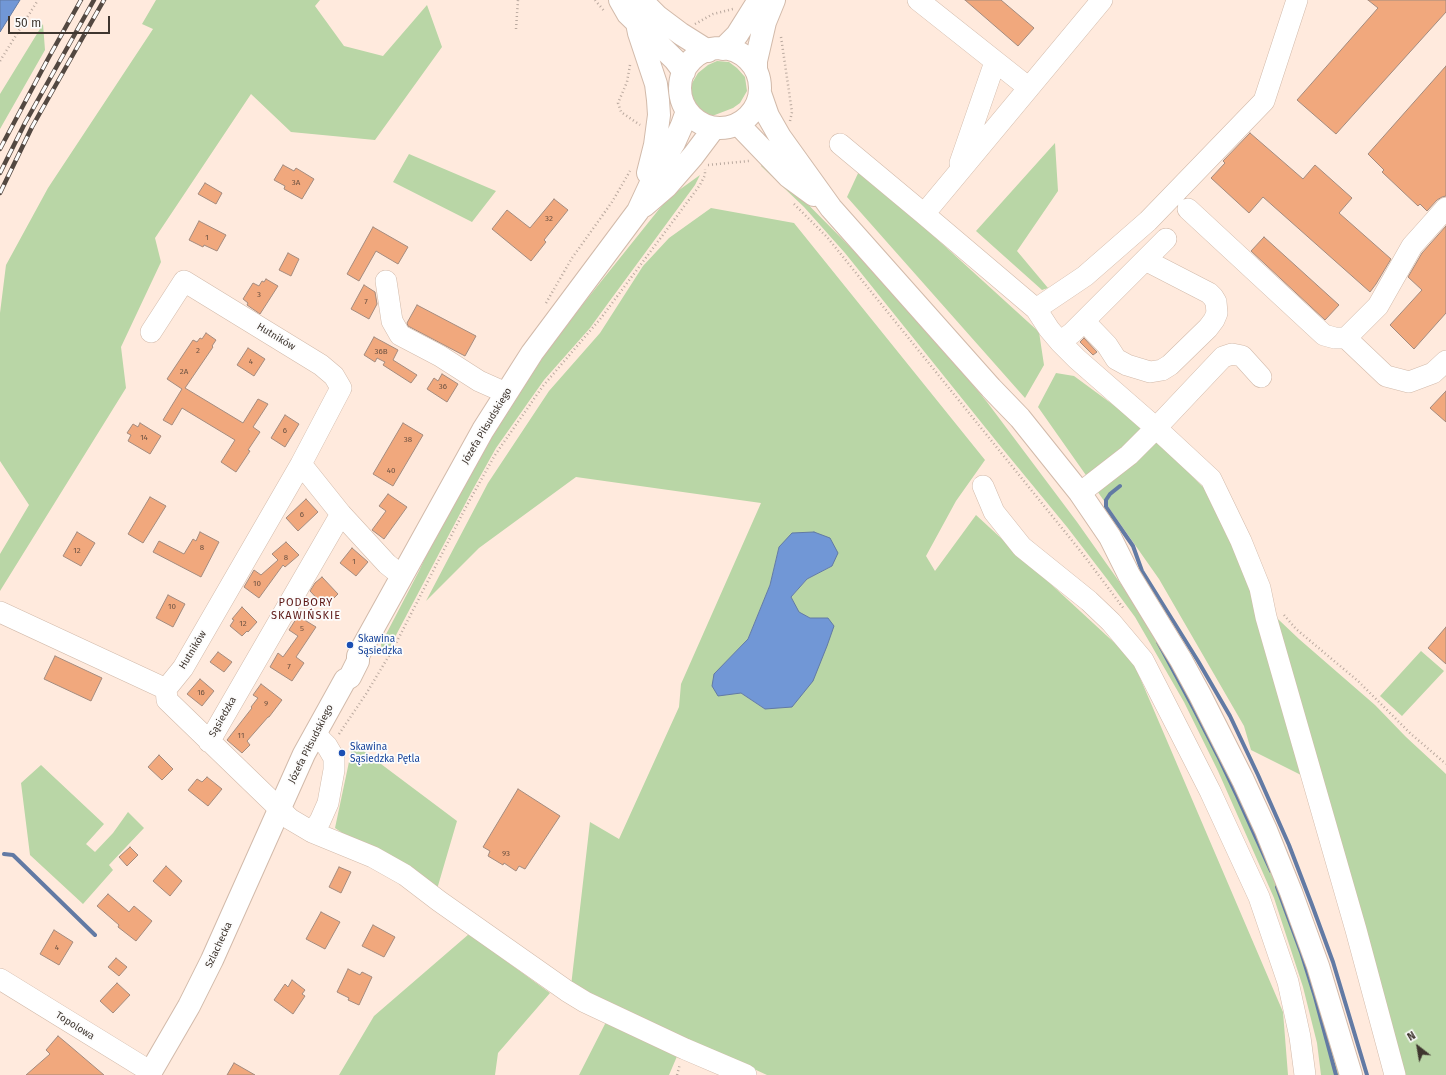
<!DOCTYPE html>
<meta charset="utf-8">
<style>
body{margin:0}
#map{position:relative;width:1446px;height:1075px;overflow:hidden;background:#ffeadd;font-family:"Fira Sans",sans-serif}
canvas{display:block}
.north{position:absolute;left:1398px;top:1027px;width:40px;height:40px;-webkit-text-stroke:3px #fcfcfc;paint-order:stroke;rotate:329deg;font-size:11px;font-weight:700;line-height:16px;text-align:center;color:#3f362f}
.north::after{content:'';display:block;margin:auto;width:14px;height:18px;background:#3f362f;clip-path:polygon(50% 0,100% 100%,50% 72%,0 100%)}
.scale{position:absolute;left:8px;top:16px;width:102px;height:18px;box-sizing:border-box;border:2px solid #3f362f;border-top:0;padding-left:5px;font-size:12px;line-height:14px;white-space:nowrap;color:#3f362f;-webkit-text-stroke:3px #fcfcfc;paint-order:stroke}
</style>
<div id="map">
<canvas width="1446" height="1075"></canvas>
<div class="north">N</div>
<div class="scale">50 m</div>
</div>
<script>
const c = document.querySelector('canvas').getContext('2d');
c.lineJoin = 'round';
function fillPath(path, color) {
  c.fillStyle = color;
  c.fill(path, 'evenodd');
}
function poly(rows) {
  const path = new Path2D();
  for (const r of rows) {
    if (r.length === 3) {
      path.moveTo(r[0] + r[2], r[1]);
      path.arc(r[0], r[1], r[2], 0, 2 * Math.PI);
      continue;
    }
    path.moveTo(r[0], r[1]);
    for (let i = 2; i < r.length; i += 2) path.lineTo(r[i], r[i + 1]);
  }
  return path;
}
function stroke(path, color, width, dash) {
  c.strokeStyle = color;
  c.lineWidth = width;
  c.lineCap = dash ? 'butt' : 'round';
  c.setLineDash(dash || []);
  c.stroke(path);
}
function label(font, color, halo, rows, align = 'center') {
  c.font = font + ' "Fira Sans",sans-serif';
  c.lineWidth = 3.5;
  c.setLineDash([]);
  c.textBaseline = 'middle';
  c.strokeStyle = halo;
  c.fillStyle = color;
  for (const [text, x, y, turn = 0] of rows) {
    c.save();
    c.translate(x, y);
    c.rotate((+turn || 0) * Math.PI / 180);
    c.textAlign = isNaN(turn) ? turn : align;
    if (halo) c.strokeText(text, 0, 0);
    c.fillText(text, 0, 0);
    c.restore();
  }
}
fillPath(poly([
 [156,0,320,0,315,6,344,46,383,56,427,5,442,47,375,140,291,132,251,94,155,238,161,262,121,347,126,388,0,591,0,554,29,505,0,461,0,313,6,265,48,188,153,29,142,24],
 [43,24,45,50,0,129,0,94],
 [717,61,729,62,737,68,745,77,747,91,740,103,733,108,707,118,703,117,696,112,691,103,690,94,691,85,698,73,708,65],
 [1055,143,1058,191,1017,251,1048,288,1042,290,976,231],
 [409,154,496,191,472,222,393,182],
 [765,161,865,262,943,349,987,402,1077,522,1159,638,1200,714,1248,814,1304,954,1340,1075,1321,1075,1317,1043,1303,987,1274,898,1218,771,1184,702,1135,617,1107,579,1067,527,997,442,845,253,804,207,761,166],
 [860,169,1039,332,1044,365,1025,398,847,197],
 [700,175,695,185,606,306,590,328,544,380,496,448,472,491,385,656,382,651,381,644,419,571,452,500,539,359,668,198],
 [711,208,794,223,985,460,956,501,926,556,935,571,976,515,1132,659,1283,1012,1288,1075,767,1075,571,986,590,822,619,839,679,707,681,684,761,503,576,477,479,548,426,601,488,483,549,391,600,333,643,266,669,238],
 [779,547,832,566,807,579,791,597,798,612,810,618,828,618,765,709,714,675,748,639,770,585],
 [1056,373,1074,376,1142,426,1235,519,1260,602,1299,639,1375,705,1406,737,1446,774,1446,1075,1400,1075,1319,784,1251,750,1244,726,1159,579,1038,407],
 [1421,651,1444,671,1402,716,1380,696],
 [353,743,457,821,435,896,335,828],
 [41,765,104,824,86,844,95,852,113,833,128,812,144,828,109,865,113,870,83,904,30,855,21,783],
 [469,934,550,993,498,1053,495,1075,339,1075,374,1016],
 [606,1022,678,1054,669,1075,579,1075]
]), '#b9d6a6');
const water = poly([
 [0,0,20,0,0,32,0,0],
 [814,532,830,538,838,553,832,566,807,579,791,597,799,612,810,618,828,618,834,626,827,646,813,681,792,707,765,709,741,693,718,696,712,686,714,674,748,639,770,585,779,547,792,533,814,532]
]);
fillPath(water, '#7197d6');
stroke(water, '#627aa4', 1);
stroke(poly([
 [1120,486,1110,494,1106,500,1106,507,1133,546,1142,571,1198,661,1230,716,1258,775,1289,845,1312,905,1333,962,1367,1075],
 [1158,642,1194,709,1218,756,1237,796,1271,871],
 [4,854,13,855,95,935],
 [1277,887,1301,952,1315,997,1336,1075]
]), '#627aa4', 4);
const building = poly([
 [965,0,1001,0,1034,28,1018,46,965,0],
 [1368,0,1446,0,1446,12,1336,134,1297,100,1378,8,1368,0],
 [1446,66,1446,196,1442,197,1437,200,1427,211,1420,204,1418,206,1382,172,1384,170,1368,154,1446,66],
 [1250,133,1303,179,1315,165,1352,198,1339,213,1391,259,1376,284,1370,292,1263,197,1249,213,1211,178,1225,163,1223,161,1250,133],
 [283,165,294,171,296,168,314,179,302,199,284,189,285,186,274,180,283,165],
 [205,183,222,193,216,204,198,194,205,183],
 [554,199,568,210,544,240,546,242,531,261,492,229,507,210,530,228,554,199],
 [199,221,226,235,217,251,204,245,203,247,189,240,199,221],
 [1446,226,1446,313,1414,349,1390,325,1422,290,1408,277,1422,253,1446,226],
 [373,227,408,247,398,264,376,251,359,281,347,274,373,227],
 [1264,237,1339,305,1325,320,1251,251,1264,237],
 [288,253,299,259,291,276,279,270,288,253],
 [266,279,278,286,260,314,247,305,248,303,243,299,253,283,259,286,262,281,264,282,266,279],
 [364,285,375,292,377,304,369,319,351,309,364,285],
 [417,305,476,336,465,356,408,326,407,323,417,305],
 [206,333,216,340,212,346,213,347,185,388,243,423,258,399,268,404,253,427,260,432,248,450,250,451,236,472,221,462,235,440,182,408,172,425,163,420,182,389,167,379,193,340,197,342,200,338,202,339,206,333],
 [374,337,398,350,393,360,417,375,411,383,383,365,385,362,377,358,375,362,364,355,374,337],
 [1084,338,1097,352,1093,355,1080,342,1084,338],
 [248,348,265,359,254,376,237,365,248,348],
 [442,374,458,384,447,402,427,389,434,378,438,381,442,374],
 [1446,391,1446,422,1430,408,1446,391],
 [285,415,299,424,285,447,271,438,285,415],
 [140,423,161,436,150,454,128,441,131,435,127,433,133,424,138,427,140,423],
 [403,423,423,435,393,486,373,474,403,423],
 [388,494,407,507,384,539,372,530,386,511,379,506,388,494],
 [150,497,166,506,143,543,128,534,150,497],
 [306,499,318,512,298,531,286,518,306,499],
 [77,532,95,543,81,566,63,556,77,532],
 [200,532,219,542,201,577,153,552,159,541,184,554,193,539,196,541,200,532],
 [286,542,299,555,285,567,283,565,259,598,244,587,254,570,261,575,278,560,272,554,286,542],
 [352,548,368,562,356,576,340,563,352,548],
 [322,577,338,594,325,607,310,591,315,583,322,577],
 [168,595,185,604,173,627,156,618,168,595],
 [242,607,257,622,248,632,247,631,242,636,230,626,234,620,232,619,242,607],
 [298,616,316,627,296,657,304,663,292,681,270,667,278,653,283,657,298,636,289,630,298,616],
 [1446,627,1446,664,1428,648,1446,627],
 [218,652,232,662,224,672,210,662,218,652],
 [55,656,102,678,91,701,44,679,55,656],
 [200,679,214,691,202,706,187,694,200,679],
 [261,684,282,700,269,717,268,717,247,741,250,745,242,753,227,740,252,708,251,707,258,698,253,695,261,684],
 [159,755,173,769,162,780,148,767,159,755],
 [207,777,222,789,208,806,188,790,197,779,202,782,207,777],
 [518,789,560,816,525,869,519,866,516,871,504,863,503,865,488,856,490,851,483,847,518,789],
 [130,847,138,855,127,866,119,857,130,847],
 [166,866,182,881,170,896,153,881,166,866],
 [339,867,351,872,341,893,329,887,339,867],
 [108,894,129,912,134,906,152,921,136,941,118,927,119,925,97,906,108,894],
 [321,912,340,922,325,949,306,939,321,912],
 [373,925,395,937,384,957,362,946,373,925],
 [54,930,73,942,59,965,40,954,54,930],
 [116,958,127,967,119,976,108,967,116,958],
 [348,969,360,975,362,972,372,977,359,1005,348,1000,349,998,337,992,348,969],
 [292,980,305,990,302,994,305,996,293,1014,274,1000,285,984,288,987,292,980],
 [117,983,130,995,113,1013,100,1001,117,983],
 [58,1036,70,1046,104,1075,26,1075,50,1054,46,1050,58,1036],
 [234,1063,255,1075,227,1075,234,1063]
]);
fillPath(building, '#f1a87d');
stroke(building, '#a48b7e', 1);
const minor = poly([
 [918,0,1029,88],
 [840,144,924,214,1036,309,1085,276,1148,221,1264,101,1297,0],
 [960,163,995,62],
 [1446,208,1412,246,1378,306,1346,338,1386,376,1409,382,1433,373,1446,361],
 [1188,209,1324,335,1335,338,1346,338],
 [924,214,1102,0],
 [386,281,392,321,400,335,440,356,479,381,506,393],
 [1036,309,1049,329,1060,342,1077,359,1156,428,1129,455,1080,493],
 [1084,321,1107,345,1116,359,1127,365,1150,372,1162,370,1170,365,1208,328,1214,320,1217,313,1216,302,1213,297,1209,293,1145,260],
 [151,332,184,281,321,365,334,376,341,388,301,464,341,514,387,564,402,576],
 [1060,342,1072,333,1166,239],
 [1261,377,1242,356,1232,354,1223,357,1156,428,1211,479,1241,541,1260,588,1266,617,1356,930,1395,1075],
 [983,486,994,512,1022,547,1089,601,1111,622,1143,660,1210,791,1259,897,1288,982,1300,1037,1305,1075],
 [0,612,166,689,167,700,290,819,312,832,373,857,405,875,439,901,567,991,585,1002,685,1049,746,1075],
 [166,689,183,668,301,464],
 [209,742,341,514],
 [312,832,320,821,328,803,334,770,334,758,327,746,315,734],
 [0,979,151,1072]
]);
const major = poly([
 [620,0,628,14,675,60,684,72],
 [638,0,642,1,657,16,681,34,708,51],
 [637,23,639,33,656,84,658,100,659,115,655,145,648,173],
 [720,88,40],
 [723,49,737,35,759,0],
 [756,70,756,61,765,22,774,0],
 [760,93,768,116,780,137,831,208,991,388,1020,418,1080,493,1110,537,1129,575,1181,660,1200,695,1243,780,1266,830,1291,892,1318,966,1351,1075],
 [738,124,788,176,814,195],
 [644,206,666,187,693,156,714,128],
 [149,1075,189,1006,212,960,304,754,345,680,350,677,358,661,358,656,361,650,483,430,532,353,638,211,658,168,674,143,682,125,687,111]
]);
stroke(minor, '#d2baaa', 22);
stroke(major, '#d2baaa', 24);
stroke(poly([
 [595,0,605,12],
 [695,24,713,14,733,9],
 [516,29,518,0],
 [781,37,792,112,790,121],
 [0,61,38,0],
 [630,65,627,82,618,103,621,112,640,125],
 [708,165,749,161],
 [794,204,827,237,1082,553,1124,609],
 [546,303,572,258,612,202,630,171],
 [1284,615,1296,629,1358,681,1411,734,1446,764],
 [339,734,366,694,393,649,467,505,495,455,543,386,601,318,700,185,705,175,705,169],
 [677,1075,680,1064]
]), '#baa99f', 2.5, [1, 3]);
stroke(minor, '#fff', 21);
stroke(major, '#fff', 22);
const rail = poly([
 [0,149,49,57,81,0],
 [0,173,25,123,94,0],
 [0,193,32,127,104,0]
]);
stroke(rail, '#534841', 4.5);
stroke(rail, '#fcfcfc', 3, [9]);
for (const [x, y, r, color] of [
 [350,645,4,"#1a4fb4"],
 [342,753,4,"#1a4fb4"]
]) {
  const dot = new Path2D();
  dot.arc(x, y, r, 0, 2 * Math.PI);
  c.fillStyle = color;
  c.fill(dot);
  stroke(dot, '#fcfcfc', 1.5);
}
label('8px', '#6c5242', null, [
 ["3A",296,183],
 ["32",549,219],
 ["1",207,238],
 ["3",259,295],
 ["7",366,302],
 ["2",198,351],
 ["36B",381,352],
 ["4",251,362],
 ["2A",184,372],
 ["36",443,387],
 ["6",285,431],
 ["14",144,438],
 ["38",408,440],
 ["40",391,471],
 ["6",302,515],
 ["8",202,548],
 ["12",77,551],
 ["8",286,558],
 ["1",354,562],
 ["10",257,584],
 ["10",172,607],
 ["12",243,624],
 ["5",302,629],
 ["7",289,667],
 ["16",201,693],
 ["9",266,704],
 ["11",241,736],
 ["93",506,854],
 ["4",57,948]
]);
label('10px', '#3f362f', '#fcfcfc', [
 ["Hutników",276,337,31],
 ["Józefa Piłsudskiego",487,426,-59],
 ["Hutników",193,650,-59],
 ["Sąsiedzka",223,717,-60],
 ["Józefa Piłsudskiego",311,744,-63],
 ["Szlachecka",219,945,-65],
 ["Topolowa",75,1026,32]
]);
label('10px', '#164399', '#fcfcfc', [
 ["Skawina",358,639],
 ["Sąsiedzka",358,651],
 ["Skawina",350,747],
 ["Sąsiedzka Pętla",350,759]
], 'left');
c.letterSpacing = '1px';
label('11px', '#5d1917', '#fcfcfc', [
 ["PODBORY",306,603],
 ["SKAWIŃSKIE",306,616]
]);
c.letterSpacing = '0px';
</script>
